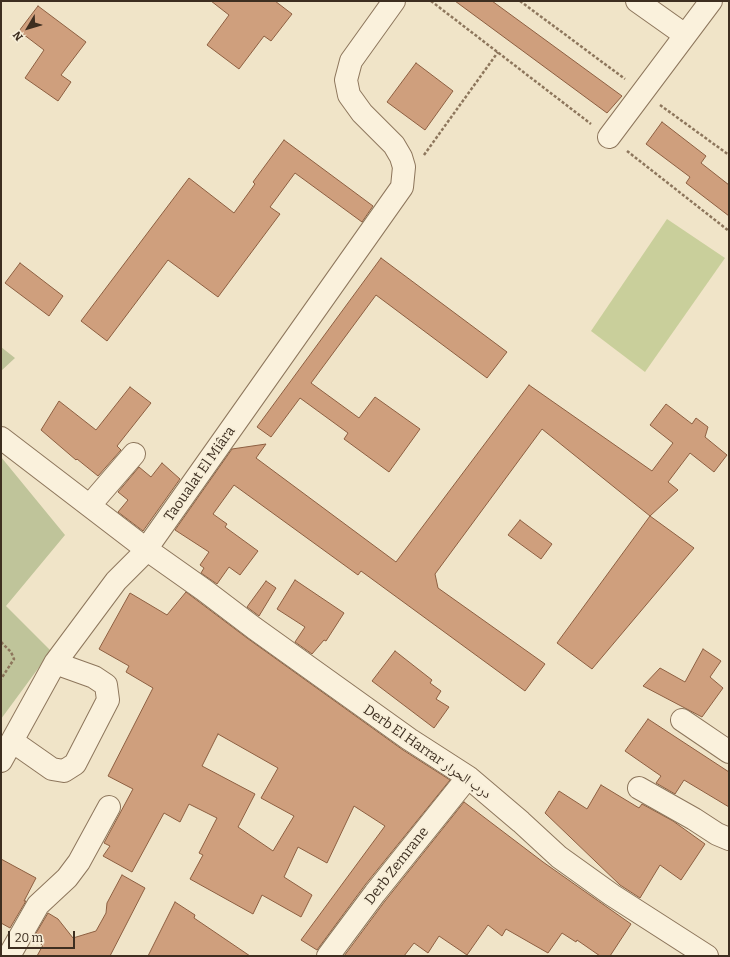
<!DOCTYPE html>
<meta charset="utf-8">
<style>
body{margin:0}
#map{position:relative;width:730px;height:957px;overflow:hidden;background:#f0e4c8;font-family:Bitter,serif}
canvas{display:block}
.frame{position:absolute;inset:0;border:2px solid #3d2e20;pointer-events:none}
.north{position:absolute;left:8px;top:8px;width:40px;height:40px;-webkit-text-stroke:3px #f7eed8;paint-order:stroke;rotate:232deg;font-size:11px;font-weight:700;line-height:16px;text-align:center;color:#3d2e20}
.north::after{content:'';display:block;margin:auto;width:14px;height:18px;background:#3d2e20;clip-path:polygon(50% 0,100% 100%,50% 72%,0 100%)}
.scale{position:absolute;left:8px;top:931px;width:67px;height:18px;box-sizing:border-box;border:2px solid #3d2e20;border-top:0;padding-left:5px;font-size:12px;line-height:14px;white-space:nowrap;color:#3d2e20;-webkit-text-stroke:3px #f7eed8;paint-order:stroke}
</style>
<div id="map">
<canvas width="730" height="957"></canvas>
<div class="frame"></div>
<div class="north">N</div>
<div class="scale">20 m</div>
</div>
<script>
const c = document.querySelector('canvas').getContext('2d');
c.lineJoin = 'round';
function fillPath(path, color) {
  c.fillStyle = color;
  c.fill(path, 'evenodd');
}
function poly(rows) {
  const path = new Path2D();
  for (const r of rows) {
    path.moveTo(r[0], r[1]);
    for (let i = 2; i < r.length; i += 2) path.lineTo(r[i], r[i + 1]);
  }
  return path;
}
function stroke(path, color, width, dash) {
  c.strokeStyle = color;
  c.lineWidth = width;
  c.lineCap = dash ? 'butt' : 'round';
  c.setLineDash(dash || []);
  c.stroke(path);
}
function label(font, color, halo, rows, align = 'center') {
  c.font = font + ' Bitter,"Noto Naskh Arabic",serif';
  c.lineWidth = 3.5;
  c.setLineDash([]);
  c.textBaseline = 'middle';
  c.strokeStyle = halo;
  c.fillStyle = color;
  for (const [text, x, y, turn = 0] of rows) {
    c.save();
    c.translate(x, y);
    c.rotate((+turn || 0) * Math.PI / 180);
    c.textAlign = isNaN(turn) ? turn : align;
    if (halo) c.strokeText(text, 0, 0);
    c.fillText(text, 0, 0);
    c.restore();
  }
}
fillPath(poly([
 [667,219,725,258,645,372,591,331]
]), '#c9cf9b');
fillPath(poly([
 [1,347,15,358,1,371],
 [1,457,65,535,6,606,51,651,1,719]
]), '#bfc49a');
const building = poly([
 [211,1,275,1,292,14,271,41,264,36,239,69,207,45,229,15,211,1],
 [455,1,492,1,622,96,607,113,455,1],
 [38,6,86,42,61,75,71,82,58,101,25,78,44,50,19,31,38,6],
 [416,63,453,91,425,130,387,102,416,63],
 [662,122,706,156,701,163,729,185,729,216,686,183,690,177,646,144,662,122],
 [284,140,373,206,362,222,295,173,270,207,280,214,218,297,168,260,107,341,81,321,189,178,234,213,255,184,253,182,284,140],
 [381,258,507,352,487,378,376,295,311,383,359,418,375,397,420,429,389,472,344,439,348,433,300,398,271,437,257,427,381,258],
 [20,263,63,296,49,316,5,283,20,263],
 [529,385,652,471,673,443,650,425,666,404,692,424,696,418,708,427,705,437,727,455,714,472,690,453,668,482,678,490,650,516,542,429,435,574,438,588,545,664,525,691,361,571,358,575,234,485,213,514,227,524,225,527,258,551,240,575,229,567,217,584,201,573,204,568,200,565,209,552,175,530,232,449,266,444,256,458,396,562,529,385],
 [130,387,151,403,117,446,121,450,98,476,77,459,76,460,41,430,59,401,96,430,130,387],
 [162,463,180,479,143,531,118,512,128,500,118,492,139,467,151,477,162,463],
 [650,516,694,548,592,669,557,643,650,516],
 [520,520,552,544,541,559,508,535,520,520],
 [295,580,344,613,326,641,324,640,312,654,295,642,305,627,277,609,295,580],
 [266,581,276,588,259,616,247,607,266,581],
 [186,592,247,638,403,750,450,780,365,885,317,950,301,940,385,826,354,806,327,863,298,847,284,877,312,895,301,917,262,895,253,914,190,879,203,855,199,853,217,818,189,804,180,822,164,813,132,872,103,856,110,846,104,843,133,789,108,776,153,688,126,672,129,666,99,649,130,593,167,615,186,592],
 [218,734,278,768,261,798,294,816,273,851,238,827,255,794,202,766,218,734],
 [703,649,721,661,710,677,723,688,702,717,643,686,660,668,685,682,703,649],
 [395,651,432,680,430,683,441,691,436,699,449,707,434,728,372,681,395,651],
 [648,719,729,772,729,807,684,780,675,794,656,783,661,776,625,751,648,719],
 [601,785,639,808,642,804,673,821,705,844,681,880,660,865,640,898,620,885,545,813,559,791,587,809,601,785],
 [464,802,543,862,631,924,610,956,600,956,577,940,576,942,562,933,548,953,506,929,502,936,488,925,467,955,439,936,428,953,414,943,404,956,344,956,385,901,464,802],
 [1,859,36,878,24,901,26,901,10,928,1,923,1,859],
 [122,875,145,888,110,956,37,956,43,945,32,940,48,913,58,919,73,938,96,931,106,913,107,903,122,875],
 [175,902,195,915,194,918,250,956,148,956,175,902]
]);
fillPath(building, '#cf9f7d');
stroke(building, '#8d5f41', 1);
const minor = poly([
 [637,1,685,35],
 [609,137,711,1],
 [1,438,146,549,204,590,254,628,409,739,468,777,521,822,559,857,612,895,707,956],
 [90,505,134,454],
 [682,720,729,752],
 [12,741,52,769,64,771,75,764,108,700,106,685,94,677,55,663],
 [1,761,55,663,116,581,142,555,402,187,404,167,401,157,394,145,362,113,349,95,346,80,351,61,394,1],
 [639,788,694,819,717,834,729,839],
 [9,956,38,905,67,878,79,862,109,807],
 [328,956,375,893,468,777]
]);
stroke(minor, '#8d765c', 24);
stroke(poly([
 [431,1,591,124],
 [520,1,625,79],
 [660,105,729,155],
 [627,151,729,231],
 [424,155,498,52],
 [1,642,11,652,14,659,1,679]
]), '#8d765c', 2.5, [3, 2]);
stroke(minor, '#faf1dc', 22);
label('14px', '#3d2e20', '#f7eed8', [
 ["Taoualat El Miâra",200,474,-55],
 ["Derb El Harrar درب الحرار",427,752,35],
 ["Derb Zemrane",397,866,-52]
]);
</script>
